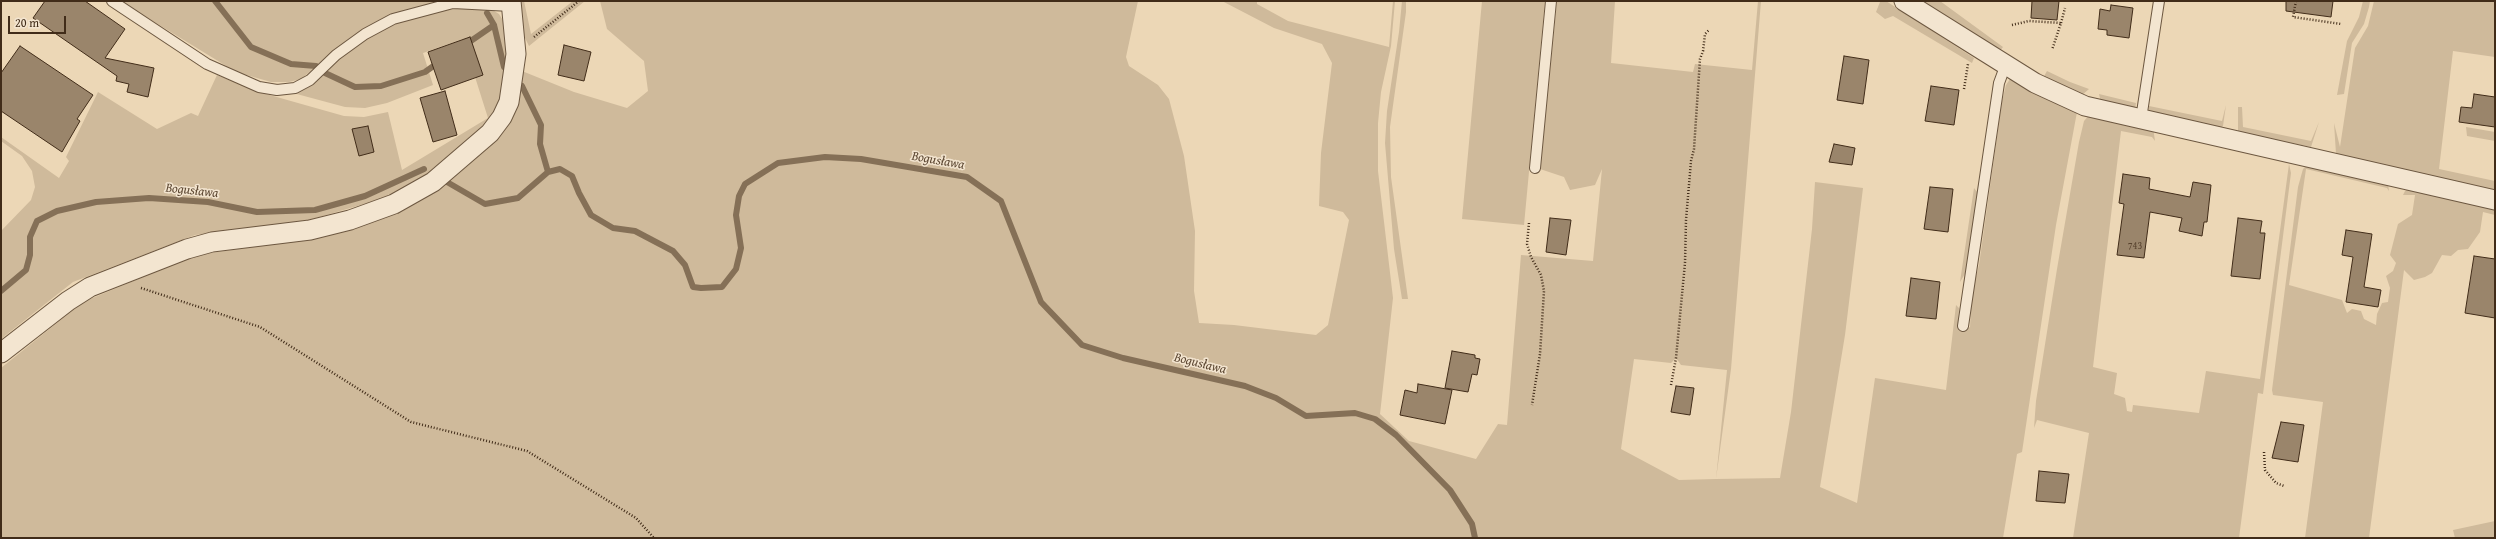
<!DOCTYPE html>
<meta charset="utf-8">
<style>
body{margin:0}
#map{position:relative;width:2496px;height:539px;overflow:hidden;background:#ecd7b6;font-family:"Gentium Book Plus",serif}
canvas{display:block}
.frame{position:absolute;inset:0;border:2px solid #412c19;pointer-events:none}
.scale{position:absolute;left:8px;top:16px;width:58px;height:18px;box-sizing:border-box;border:2px solid #412c19;border-top:0;padding-left:5px;font-size:12px;line-height:14px;white-space:nowrap;color:#412c19;-webkit-text-stroke:3px #f3e5d0;paint-order:stroke}
</style>
<div id="map">
<canvas width="2496" height="539"></canvas>
<div class="frame"></div>
<div class="scale">20 m</div>
</div>
<script>
const c = document.querySelector('canvas').getContext('2d');
c.lineJoin = 'round';
function fillPath(path, color) {
  c.fillStyle = color;
  c.fill(path, 'evenodd');
}
function poly(rows) {
  const path = new Path2D();
  for (const r of rows) {
    path.moveTo(r[0], r[1]);
    for (let i = 2; i < r.length; i += 2) path.lineTo(r[i], r[i + 1]);
  }
  return path;
}
function stroke(path, color, width, dash) {
  c.strokeStyle = color;
  c.lineWidth = width;
  c.lineCap = dash ? 'butt' : 'round';
  c.setLineDash(dash || []);
  c.stroke(path);
}
function label(font, color, halo, rows, align = 'center') {
  c.font = font + ' "Gentium Book Plus",serif';
  c.lineWidth = 3;
  c.setLineDash([]);
  c.textBaseline = 'middle';
  c.strokeStyle = halo;
  c.fillStyle = color;
  for (const [text, x, y, turn = 0] of rows) {
    c.save();
    c.translate(x, y);
    c.rotate((+turn || 0) * Math.PI / 180);
    c.textAlign = isNaN(turn) ? turn : align;
    if (halo) c.strokeText(text, 0, 0);
    c.fillText(text, 0, 0);
    c.restore();
  }
}
fillPath(poly([
 [120,1,445,1,388,16,354,35,301,79,289,82,271,82,236,72],
 [519,1,524,1,531,34,573,1,585,1,529,46,521,30],
 [600,1,1138,1,1126,57,1129,66,1158,85,1169,99,1184,156,1195,231,1194,291,1199,323,1234,325,1316,335,1328,325,1349,220,1343,212,1319,206,1321,153,1332,63,1322,44,1274,28,1222,1,1257,1,1257,4,1288,21,1389,47,1393,1,1395,1,1391,46,1381,92,1378,123,1378,171,1393,298,1380,414,1409,441,1476,459,1498,424,1507,425,1521,255,1593,261,1602,169,1595,185,1570,190,1564,177,1540,169,1557,1,1615,1,1611,63,1693,72,1695,64,1752,70,1758,1,1761,1,1731,369,1716,479,1780,478,1791,412,1812,229,1815,182,1863,188,1845,335,1820,487,1857,503,1875,378,1946,390,1956,305,1959,308,1958,329,1963,332,1970,327,1972,292,1979,265,2002,101,2006,85,2010,79,2077,112,2056,225,2022,452,2017,454,2003,538,1,538,1,368,83,302,196,255,310,239,403,211,464,164,522,71,574,92,627,108,648,91,644,61,607,29],
 [1676,358,1681,365,1727,370,1716,479,1679,480,1621,449,1634,359,1671,363],
 [1402,1,1406,1,1406,12,1390,127,1391,177,1408,299,1402,299,1394,249,1385,143,1387,111,1399,32],
 [1482,1,1545,1,1524,225,1462,219],
 [1886,1,1974,58,1972,63,1893,16,1885,19,1876,12,1880,2],
 [1915,1,1940,1,2003,47,1999,52],
 [2363,1,2370,1,2369,7,2364,24,2352,43,2344,94,2337,95,2347,41,2359,17],
 [2374,1,2495,1,2495,57,2453,51,2439,169,2495,181,2495,191,2336,154,2334,123,2340,147,2355,48,2368,26],
 [468,8,491,9,499,14,504,22,509,40,499,109,495,119,437,168,395,195,309,220,195,235,73,282,1,339,1,231,31,200,35,187,32,171,22,156,1,141,1,137,59,178,69,161,66,157,98,92,157,129,191,113,198,116,217,75,259,92,344,116,364,117,388,112,402,170,488,118,463,39,423,53,433,85,387,103,365,108,345,107,293,93,372,34,405,20,434,11],
 [2047,71,2070,82,2089,89,2081,96,2043,78],
 [2099,94,2136,103,2135,110,2101,103],
 [2226,105,2223,126,2220,128,2149,113,2149,106,2222,121],
 [2238,107,2242,107,2243,127,2311,141,2319,122,2311,147,2238,132],
 [2091,113,2153,127,2155,141,2152,137,2121,131,2093,367,2117,373,2114,394,2125,398,2127,411,2132,412,2133,405,2199,413,2206,371,2260,379,2289,164,2291,173,2263,394,2258,393,2239,538,2073,538,2089,433,2037,420,2034,428,2036,401,2057,269,2079,142,2084,121],
 [2466,127,2495,132,2495,141,2467,136],
 [2308,164,2388,184,2389,191,2387,188,2306,169,2289,285,2342,300,2347,313,2352,309,2361,311,2364,319,2376,325,2377,314,2382,303,2388,302,2390,288,2386,276,2393,271,2396,263,2390,255,2398,224,2412,215,2415,195,2403,195,2405,191,2411,187,2495,207,2495,215,2483,212,2480,232,2468,249,2458,250,2451,256,2442,255,2432,273,2425,277,2414,280,2404,270,2369,538,2305,538,2323,402,2273,395,2272,390,2298,187,2303,169],
 [1974,188,1978,193,1966,272,1960,282],
 [2495,521,2495,538,2455,538,2453,530]
]), '#cfba9b');
stroke(poly([
 [215,1,251,47,291,64,316,66],
 [487,13,494,25,504,67],
 [465,45,494,25],
 [325,73,355,87,381,86,425,72,439,62],
 [522,86,541,125,540,144,548,172],
 [447,182,485,204,518,198,548,172,560,169,572,176,579,193,591,215,613,228,635,231,673,251,685,265,693,287,701,288,722,287,736,269,741,248,736,215,739,196,745,184,778,163,825,157,861,159,967,177,1001,201,1041,302,1082,345,1123,358,1245,386,1276,398,1306,416,1355,413,1375,419,1396,435,1450,490,1472,524,1475,538],
 [1,291,26,270,30,255,30,237,37,221,57,211,96,202,149,198,208,202,257,212,315,210,365,196,424,169]
]), '#857057', 6);
const building = poly([
 [45,1,85,1,125,29,105,58,154,68,148,97,127,92,129,84,116,81,117,76,33,18,45,1],
 [2032,1,2059,1,2057,20,2031,18,2032,1],
 [2286,1,2333,1,2331,17,2286,11,2286,1],
 [2111,5,2133,8,2129,38,2107,35,2107,30,2098,29,2100,9,2110,11,2111,5],
 [470,37,483,75,441,90,428,52,470,37],
 [564,45,591,52,584,81,558,75,564,45],
 [20,46,93,95,77,119,80,121,62,152,1,111,1,73,20,46],
 [1844,56,1869,60,1863,104,1837,100,1844,56],
 [1931,86,1959,90,1954,125,1925,121,1931,86],
 [445,91,457,135,433,142,420,98,445,91],
 [2474,94,2495,97,2495,127,2459,122,2461,107,2472,108,2474,94],
 [368,126,374,152,359,156,352,129,368,126],
 [1834,144,1855,148,1852,165,1829,162,1834,144],
 [2123,174,2150,178,2149,189,2190,197,2193,182,2211,185,2207,222,2204,222,2202,236,2179,231,2182,218,2150,212,2144,258,2117,255,2124,204,2119,203,2123,174],
 [1930,187,1953,189,1948,232,1924,229,1930,187],
 [1550,218,1571,220,1566,255,1546,252,1550,218],
 [2238,218,2262,221,2260,233,2265,233,2260,279,2231,276,2238,218],
 [2346,230,2372,234,2364,287,2381,290,2378,307,2346,302,2353,257,2342,255,2346,230],
 [2474,256,2495,259,2495,318,2465,313,2474,256],
 [1911,278,1940,282,1936,319,1906,316,1911,278],
 [1452,351,1475,355,1475,358,1480,359,1477,375,1472,374,1468,392,1445,388,1452,351],
 [1418,384,1452,390,1445,424,1400,415,1405,390,1417,393,1418,384],
 [1676,386,1694,388,1690,415,1671,412,1676,386],
 [2281,422,2304,425,2298,462,2272,458,2281,422],
 [2039,471,2069,474,2065,503,2036,501,2039,471]
]);
fillPath(building, '#9a856b');
stroke(building, '#412c19', 1);
const lane = poly([
 [112,1,207,64,259,87,277,90,295,88,310,80,336,55,365,34,393,19,453,3,511,6],
 [2141,119,2159,1],
 [1535,168,1551,1],
 [1963,326,1999,83,2006,64]
]);
const street = poly([
 [1904,1,2035,83,2085,106,2495,200],
 [1,353,68,301,90,287,187,249,212,242,310,230,350,220,394,204,433,182,490,133,502,117,509,102,516,54,511,1]
]);
stroke(lane, '#6c5740', 12);
stroke(street, '#6c5740', 21);
stroke(poly([
 [2296,1,2293,17,2341,24],
 [2061,23,2065,8],
 [2012,25,2029,21,2061,23,2052,50],
 [534,37,579,1],
 [1964,89,1968,64],
 [1529,223,1527,244,1531,257,1541,275,1544,291,1540,354,1532,405],
 [141,288,260,327,411,422,527,451,636,518,654,538],
 [1671,385,1676,358,1685,263,1686,220,1691,161,1694,149,1700,59,1703,51,1705,34,1709,30],
 [2264,452,2265,470,2276,483,2284,486]
]), '#412c19', 2.5, [1, 2]);
stroke(lane, '#f3e5d0', 10);
stroke(street, '#f3e5d0', 19);
label('10px', '#57422e', null, [
 ["743",2135,246]
]);
label('italic 13px', '#5d4833', '#f3e5d0', [
 ["Bogusława",938,161,10],
 ["Bogusława",192,191,6],
 ["Bogusława",1200,364,14]
]);
</script>
